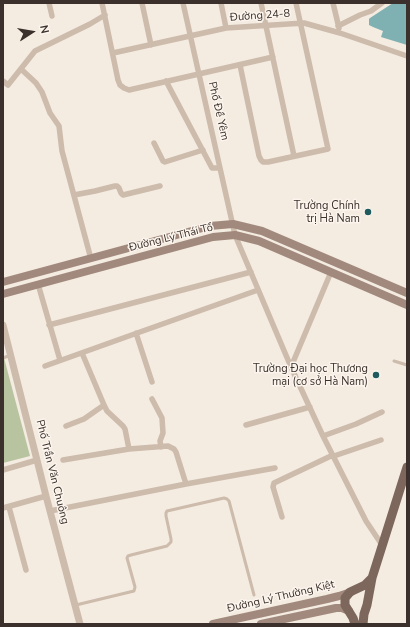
<!DOCTYPE html>
<meta charset="utf-8">
<style>
body{margin:0}
#map{position:relative;width:410px;height:627px;overflow:hidden;background:#f4ebe1;font-family:"Nunito Sans",sans-serif}
canvas{display:block}
.frame{position:absolute;inset:0;border:4px solid #3b302b;pointer-events:none}
.north{position:absolute;left:12px;top:12px;width:40px;height:40px;-webkit-text-stroke:3px #fbf5ee;paint-order:stroke;rotate:78deg;font-size:11px;font-weight:700;line-height:16px;text-align:center;color:#3b302b}
.north::after{content:'';display:block;margin:auto;width:14px;height:18px;background:#3b302b;clip-path:polygon(50% 0,100% 100%,50% 72%,0 100%)}
</style>
<div id="map">
<canvas width="410" height="627"></canvas>
<div class="frame"></div>
<div class="north">N</div>
</div>
<script>
const c = document.querySelector('canvas').getContext('2d');
c.lineJoin = 'round';
function fillPath(path, color) {
  c.fillStyle = color;
  c.fill(path, 'evenodd');
}
function poly(rows) {
  const path = new Path2D();
  for (const r of rows) {
    path.moveTo(r[0], r[1]);
    for (let i = 2; i < r.length; i += 2) path.lineTo(r[i], r[i + 1]);
  }
  return path;
}
function stroke(path, color, width, dash) {
  c.strokeStyle = color;
  c.lineWidth = width;
  c.lineCap = dash ? 'butt' : 'round';
  c.setLineDash(dash || []);
  c.stroke(path);
}
function label(font, color, halo, rows, align = 'center') {
  c.font = font + ' "Nunito Sans",sans-serif';
  c.lineWidth = 3;
  c.setLineDash([]);
  c.textBaseline = 'middle';
  c.strokeStyle = halo;
  c.fillStyle = color;
  for (const [text, x, y, turn = 0] of rows) {
    c.save();
    c.translate(x, y);
    c.rotate((+turn || 0) * Math.PI / 180);
    c.textAlign = isNaN(turn) ? turn : align;
    if (halo) c.strokeText(text, 0, 0);
    c.fillText(text, 0, 0);
    c.restore();
  }
}
fillPath(poly([
 [3,354,30,456,3,463]
]), '#b8c4a0');
fillPath(poly([
 [393,3,407,3,407,45,381,37,383,31,373,27,369,25,369,19,370,18]
]), '#7fb0b2');
stroke(poly([
 [3,358,11,355],
 [394,361,407,365],
 [76,605,134,591,135,587,127,558,128,556,131,555,167,546,171,542,171,539,166,516,166,513,167,511,224,498,227,499,229,501,254,595]
]), '#cdbbac', 3);
stroke(poly([
 [49,3,52,16],
 [102,3,118,80,120,85,124,88,129,90,273,57],
 [142,3,151,45],
 [183,3,235,235,291,367,323,436,366,521,382,545],
 [221,3,226,28],
 [261,3,294,156],
 [333,3,339,28],
 [338,26,360,15,371,11,382,3],
 [113,53,226,28,304,23,340,33,407,56],
 [240,65,259,156,261,160,263,162,268,162,328,149,296,3],
 [21,69,36,83,42,92,50,113,59,126,62,151,91,259],
 [3,81,8,85,35,51,90,24,105,15],
 [166,81,212,168,220,168],
 [154,143,163,161,165,162,203,150],
 [74,195,95,191,115,186,117,186,119,188,121,193,123,195,160,186],
 [38,284,60,360],
 [49,325,251,272],
 [136,333,152,382],
 [82,353,104,405,107,411,123,426,125,429,129,449],
 [45,366,126,337,258,290],
 [291,367,331,272],
 [152,399,162,418,163,433,160,441,161,447],
 [246,425,310,407],
 [66,426,84,419,104,405],
 [323,436,356,424,382,412],
 [334,456,381,440],
 [63,460,129,449,168,446,174,449,176,452,186,484],
 [3,470,37,460],
 [9,507,26,570],
 [3,508,46,496],
 [50,511,186,484,275,468],
 [282,517,273,487,274,483,333,455]
]), '#cdbbac', 5.5);
stroke(poly([
 [3,325,46,496,80,624]
]), '#cdbbac', 7);
stroke(poly([
 [3,282,210,226,233,224,262,231,407,293],
 [3,294,213,237,235,235,259,241,407,305],
 [213,624,327,599,339,596,351,592],
 [261,624,336,608,342,608,349,611]
]), '#a18a7d', 8);
stroke(poly([
 [355,624,353,618,345,605,345,598,350,592,365,585,372,578],
 [363,624,364,614,367,605,372,578,407,467]
]), '#7d675c', 9);
for (const [x, y, r, color] of [
 [368,212,4,"#1f5a5e"],
 [376,375,4,"#1f5a5e"]
]) {
  const dot = new Path2D();
  dot.arc(x, y, r, 0, 2 * Math.PI);
  c.fillStyle = color;
  c.fill(dot);
  stroke(dot, '#fbf5ee', 1.5);
}
label('11px', '#3b302b', '#fbf5ee', [
 ["Đường 24-8",260,16,-4],
 ["Phố Đề Yêm",218,111,77],
 ["Đường Lý Thái Tổ",171,238,-14],
 ["Phố Trần Văn Chuông",52,472,76],
 ["Đường Lý Thường Kiệt",281,597,-13]
]);
label('11px', '#3b302b', '#fbf5ee', [
 ["Trường Chính",360,206],
 ["trị Hà Nam",360,219],
 ["Trường Đại học Thương",368,369],
 ["mại (cơ sở Hà Nam)",368,382]
], 'right');
</script>
